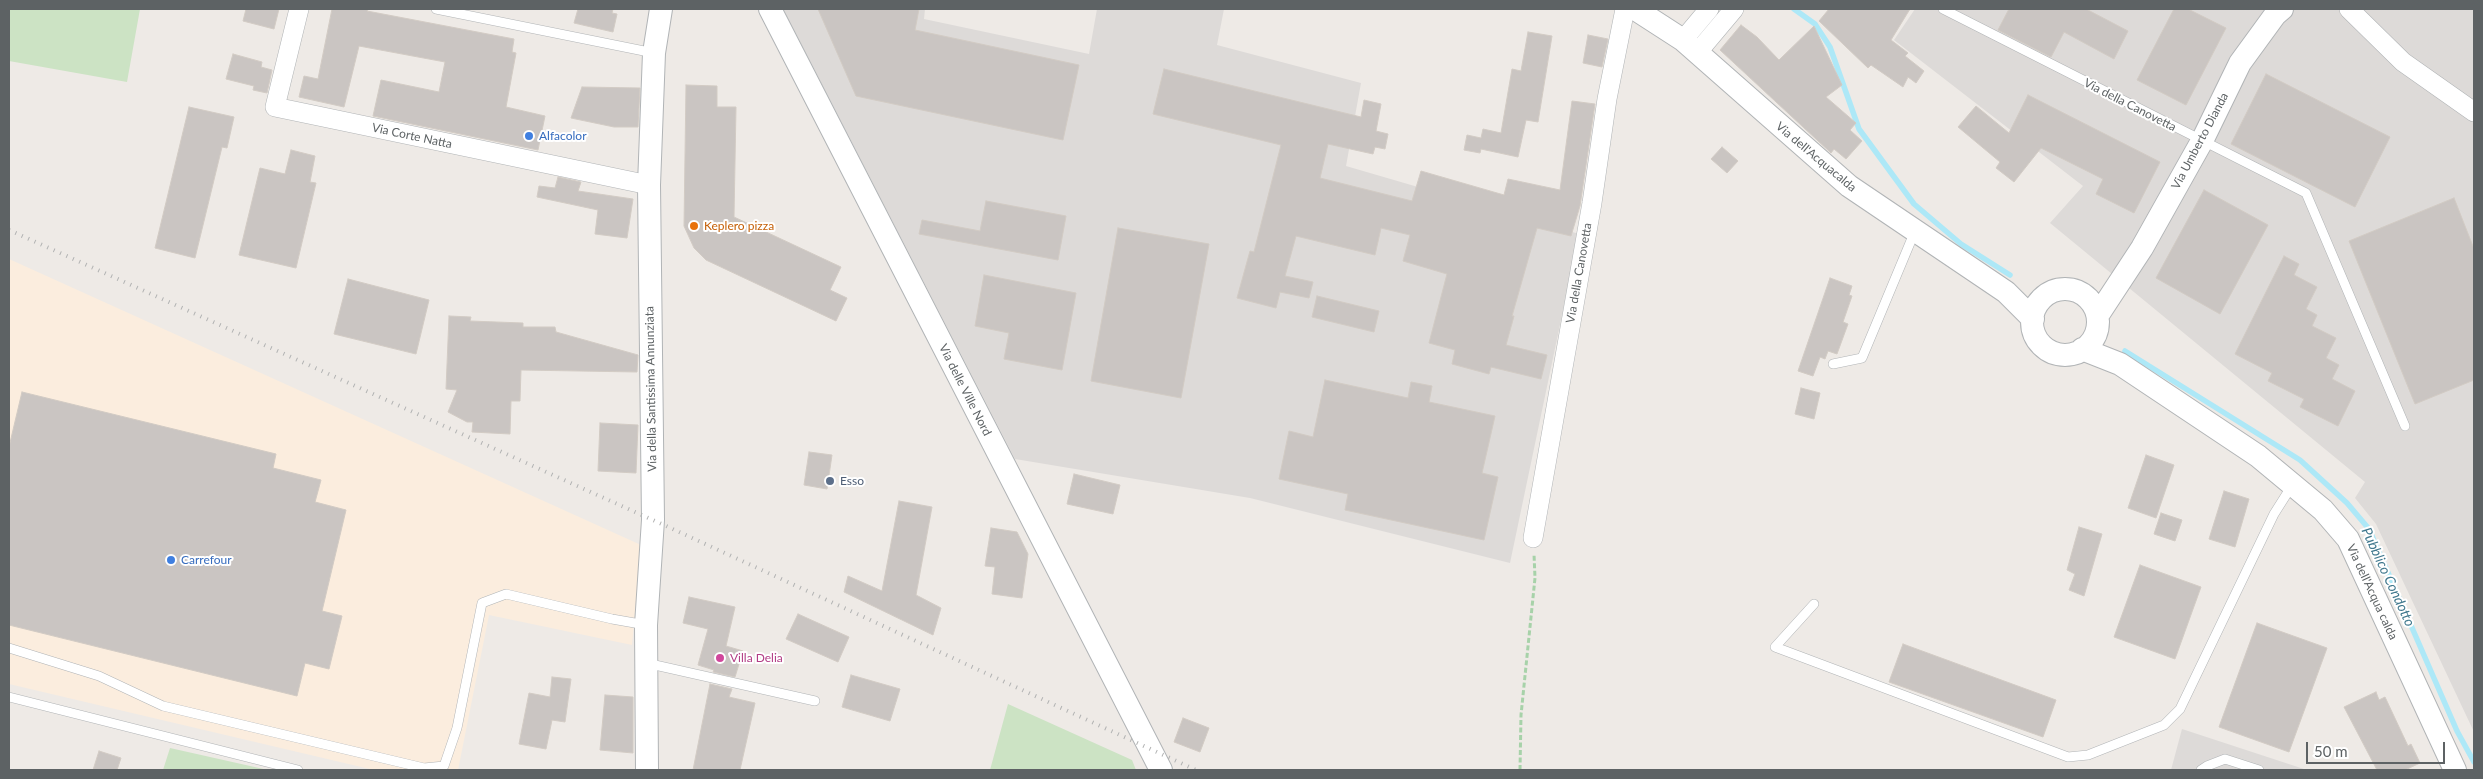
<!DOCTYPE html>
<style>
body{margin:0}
#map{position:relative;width:2483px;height:779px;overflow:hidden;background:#eeeae6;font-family:Lato,sans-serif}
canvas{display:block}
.frame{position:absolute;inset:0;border:10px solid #5d6264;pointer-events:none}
.scale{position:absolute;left:2306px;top:742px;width:139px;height:22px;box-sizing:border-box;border:2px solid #5d6264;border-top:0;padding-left:6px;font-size:15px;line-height:18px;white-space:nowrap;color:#5d6264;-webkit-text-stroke:4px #fff;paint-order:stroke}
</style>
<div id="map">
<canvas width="2483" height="779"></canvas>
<div class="frame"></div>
<div class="scale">50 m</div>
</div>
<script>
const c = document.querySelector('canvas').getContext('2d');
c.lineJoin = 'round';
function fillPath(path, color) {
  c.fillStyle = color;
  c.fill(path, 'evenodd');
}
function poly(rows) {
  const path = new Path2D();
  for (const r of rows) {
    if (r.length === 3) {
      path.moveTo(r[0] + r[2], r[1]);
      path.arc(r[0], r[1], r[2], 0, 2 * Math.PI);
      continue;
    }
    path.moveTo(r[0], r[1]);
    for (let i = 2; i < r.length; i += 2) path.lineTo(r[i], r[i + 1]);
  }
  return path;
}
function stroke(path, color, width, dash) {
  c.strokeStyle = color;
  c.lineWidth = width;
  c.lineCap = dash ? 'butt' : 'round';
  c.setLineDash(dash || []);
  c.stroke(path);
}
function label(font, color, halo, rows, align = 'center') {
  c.font = font + ' Lato,sans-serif';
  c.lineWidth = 4;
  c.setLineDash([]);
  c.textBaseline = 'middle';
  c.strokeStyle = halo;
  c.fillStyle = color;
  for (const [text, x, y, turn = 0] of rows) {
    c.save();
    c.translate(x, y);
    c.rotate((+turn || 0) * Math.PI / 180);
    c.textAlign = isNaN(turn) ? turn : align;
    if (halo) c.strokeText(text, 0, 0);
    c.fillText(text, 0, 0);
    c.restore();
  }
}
fillPath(poly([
 [9,259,641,545,632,645,489,615,458,770,374,770,9,684]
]), '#fbedde');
fillPath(poly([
 [783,9,925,9,924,19,1089,54,1097,9,1224,9,1217,45,1361,83,1346,166,1579,234,1510,563,1250,498,1015,459],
 [1915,9,2474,9,2474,732,2376,524,2355,498,2365,482,2050,223,2083,186,1894,40],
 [2182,729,2307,770,2171,770]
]), '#dddad8');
fillPath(poly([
 [9,9,140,9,127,82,9,61],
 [1008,704,1132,760,1136,770,990,770],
 [170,748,268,770,163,770]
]), '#cce3c4');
stroke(poly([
 [1794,9,1815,24,1830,47,1859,129,1914,204,1961,244,2010,275],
 [2125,351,2300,460,2347,503,2369,529,2457,731,2474,762]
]), '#ade8f7', 5.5);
const building = poly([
 [246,9,279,9,274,29,243,21,246,9],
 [332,9,368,9,367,11,514,39,512,52,516,53,506,107,545,116,538,150,373,116,381,80,439,92,445,62,359,46,344,107,299,97,304,76,318,79,332,9],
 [578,9,613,9,612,13,617,14,613,32,574,23,578,9],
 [818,9,919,9,915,30,1079,65,1063,140,856,96,818,9],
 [1829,9,1910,9,1891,40,1908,53,1905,56,1924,71,1916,83,1908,77,1903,87,1871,65,1868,68,1819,21,1829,9],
 [2009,9,2086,9,2128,31,2114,59,2064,32,2051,57,1998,30,2009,9],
 [2174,9,2188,9,2226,28,2186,105,2137,80,2174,9],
 [1741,25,1757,37,1779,60,1814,26,1842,85,1826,97,1856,123,1850,130,1862,141,1846,159,1834,149,1831,153,1720,50,1741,25],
 [1528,32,1552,36,1538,122,1526,120,1518,157,1481,149,1480,153,1464,150,1467,135,1481,138,1483,129,1501,133,1512,69,1521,71,1528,32],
 [1588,35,1608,39,1602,67,1583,63,1588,35],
 [233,54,262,62,261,67,272,70,267,93,253,90,254,86,226,79,233,54],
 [1164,69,1361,117,1364,100,1381,104,1376,131,1388,134,1385,149,1375,147,1373,154,1328,144,1320,178,1412,201,1421,171,1504,195,1508,179,1560,190,1572,101,1595,104,1580,206,1571,236,1537,228,1512,316,1514,316,1506,345,1547,355,1541,379,1491,367,1489,374,1452,364,1455,350,1429,343,1447,274,1403,261,1410,235,1381,228,1375,255,1296,236,1285,276,1313,282,1309,298,1280,292,1276,308,1237,298,1250,251,1254,252,1281,145,1153,114,1164,69],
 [2266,74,2390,137,2355,207,2231,144,2266,74],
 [686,85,717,86,717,107,736,107,734,217,841,267,830,290,847,298,836,321,706,260,694,248,684,226,686,85],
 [582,87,640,88,638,127,614,127,571,118,582,87],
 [2028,95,2160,162,2134,213,2096,194,2103,179,2041,148,2014,182,1996,168,2000,162,1958,127,1976,106,2009,133,2028,95],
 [189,107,234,117,227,148,222,147,195,258,155,248,189,107],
 [1722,147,1738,161,1727,173,1711,159,1722,147],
 [291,150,315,156,310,182,316,183,296,268,239,255,260,168,285,174,291,150],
 [558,177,581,182,578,191,633,199,627,238,595,234,598,210,537,197,539,186,555,188,558,177],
 [2204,190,2268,225,2220,314,2156,278,2204,190],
 [2454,198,2474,249,2474,380,2415,404,2349,241,2454,198],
 [986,201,1066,216,1058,260,919,234,922,220,980,231,986,201],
 [1118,228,1209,244,1181,398,1091,381,1118,228],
 [2284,256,2299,264,2294,275,2317,287,2306,309,2317,315,2312,326,2336,338,2326,358,2339,365,2332,379,2355,391,2338,426,2300,407,2304,399,2268,381,2272,373,2235,354,2284,256],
 [984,275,1076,293,1062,370,1004,359,1009,333,975,326,984,275],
 [1830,278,1852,286,1849,295,1852,296,1843,322,1848,324,1837,354,1828,351,1825,359,1820,357,1813,376,1798,371,1830,278],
 [348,279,429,300,416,354,334,334,348,279],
 [1317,296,1379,311,1374,332,1312,317,1317,296],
 [449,316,471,317,470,321,523,323,523,327,555,327,556,332,638,355,637,372,521,370,520,401,511,401,510,434,472,432,473,422,467,422,448,412,457,390,446,389,449,316],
 [1325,380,1408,398,1411,382,1432,386,1429,402,1495,416,1482,473,1498,477,1484,540,1345,510,1348,494,1279,479,1289,431,1313,437,1325,380],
 [1801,388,1820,393,1814,419,1795,414,1801,388],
 [22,392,276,454,273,468,321,480,315,502,346,510,322,611,342,616,329,669,305,663,297,696,9,625,9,447,22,392],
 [600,423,638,425,636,473,598,471,600,423],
 [809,452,832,455,827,489,804,485,809,452],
 [2146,455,2174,465,2156,518,2128,508,2146,455],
 [1074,474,1120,485,1113,514,1067,504,1074,474],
 [2224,491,2249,499,2235,547,2209,539,2224,491],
 [899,501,932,507,916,595,941,608,933,635,844,592,848,576,882,591,899,501],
 [2161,513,2182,520,2175,541,2154,534,2161,513],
 [2079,527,2102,534,2084,596,2069,590,2075,574,2067,570,2079,527],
 [991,528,1017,532,1028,554,1022,598,992,594,995,567,985,566,991,528],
 [2140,565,2201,587,2175,659,2114,637,2140,565],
 [689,597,735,607,726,646,743,651,735,677,713,672,714,670,698,665,708,629,683,623,689,597],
 [798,614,849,637,838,662,786,639,798,614],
 [2257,623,2327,648,2289,752,2219,727,2257,623],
 [1903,644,2056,700,2043,737,1889,682,1903,644],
 [851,675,900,689,890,721,842,707,851,675],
 [552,677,571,679,565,722,552,720,546,749,519,744,529,693,550,697,552,677],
 [710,684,732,689,729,697,755,703,740,770,693,770,710,684],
 [2376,692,2379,700,2385,697,2408,746,2411,744,2420,763,2405,770,2377,770,2344,707,2376,692],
 [605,695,633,697,633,753,600,750,605,695],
 [1183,718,1209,728,1200,752,1174,742,1183,718],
 [99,751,121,758,117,770,93,770,99,751]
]);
fillPath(building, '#cac5c2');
stroke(building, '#d2cbc4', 1);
const service = poly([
 [436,9,654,53],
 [1943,9,2306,193,2405,426],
 [1833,364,1862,358,1915,231],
 [1814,604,1775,647,2068,757,2088,755,2164,725,2180,709,2274,514,2293,484],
 [9,648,99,676,163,706,424,768,444,766,457,728,482,603,506,594,612,619,646,625],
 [646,663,815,701],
 [9,697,298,770],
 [2201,770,2207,766,2225,759,2259,770]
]);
const minor = poly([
 [299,9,275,107,649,185],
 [2349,9,2403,62,2474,112],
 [1683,40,1709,9],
 [1697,53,1734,9],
 [1533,538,1592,203,1607,99,1625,9]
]);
const tertiary = poly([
 [770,9,1161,770],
 [1635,9,1683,40,1849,186,2006,292,2033,319],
 [2065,322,33],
 [2098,315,2142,248,2202,141,2240,63,2275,15,2282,9],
 [2082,349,2120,364,2258,456,2323,510,2348,539,2455,770],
 [647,770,646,625,653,520,649,185,654,53,661,9]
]);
stroke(service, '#b1b4b6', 10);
stroke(minor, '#b1b4b6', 20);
stroke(tertiary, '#b1b4b6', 24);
stroke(poly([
 [1520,770,1521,715,1535,578,1534,554]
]), '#a7d2a9', 3, [5, 2.5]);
stroke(service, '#fff', 9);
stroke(minor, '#fff', 19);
stroke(tertiary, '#fff', 22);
stroke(poly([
 [9,230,664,525,1196,770]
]), '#b1b2b2', 4, [1, 6]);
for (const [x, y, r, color] of [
 [529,136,5,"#3f7fe0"],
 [694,226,5,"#e8710a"],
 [830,481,5,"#5c6f8a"],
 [171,560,5,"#3f7fe0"],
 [720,658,5,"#d1479c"]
]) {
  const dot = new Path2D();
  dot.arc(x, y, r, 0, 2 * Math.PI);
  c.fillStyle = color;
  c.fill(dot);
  stroke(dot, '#fff', 2);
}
label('12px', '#5d6264', '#fff', [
 ["Via della Canovetta",2130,105,27],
 ["Via Corte Natta",412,136,12],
 ["Via Umberto Dianda",2200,141,-62],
 ["Via dell'Acquacalda",1816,157,40],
 ["Via della Canovetta",1579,273,-80],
 ["Via della Santissima Annunziata",651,389,-91],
 ["Via delle Ville Nord",965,390,63],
 ["Via dell'Acqua calda",2372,592,65]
]);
label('12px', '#366cbe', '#fff', [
 ["Alfacolor",539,136],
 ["Carrefour",181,560]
], 'left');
label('12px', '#c56008', '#fff', [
 ["Keplero pizza",704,226]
], 'left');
label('12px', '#4e5e75', '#fff', [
 ["Esso",840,481]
], 'left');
label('12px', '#b23c85', '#fff', [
 ["Villa Delia",730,658]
], 'left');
label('italic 14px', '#41798e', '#fff', [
 ["Pubblico Condotto",2388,577,65]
]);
</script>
